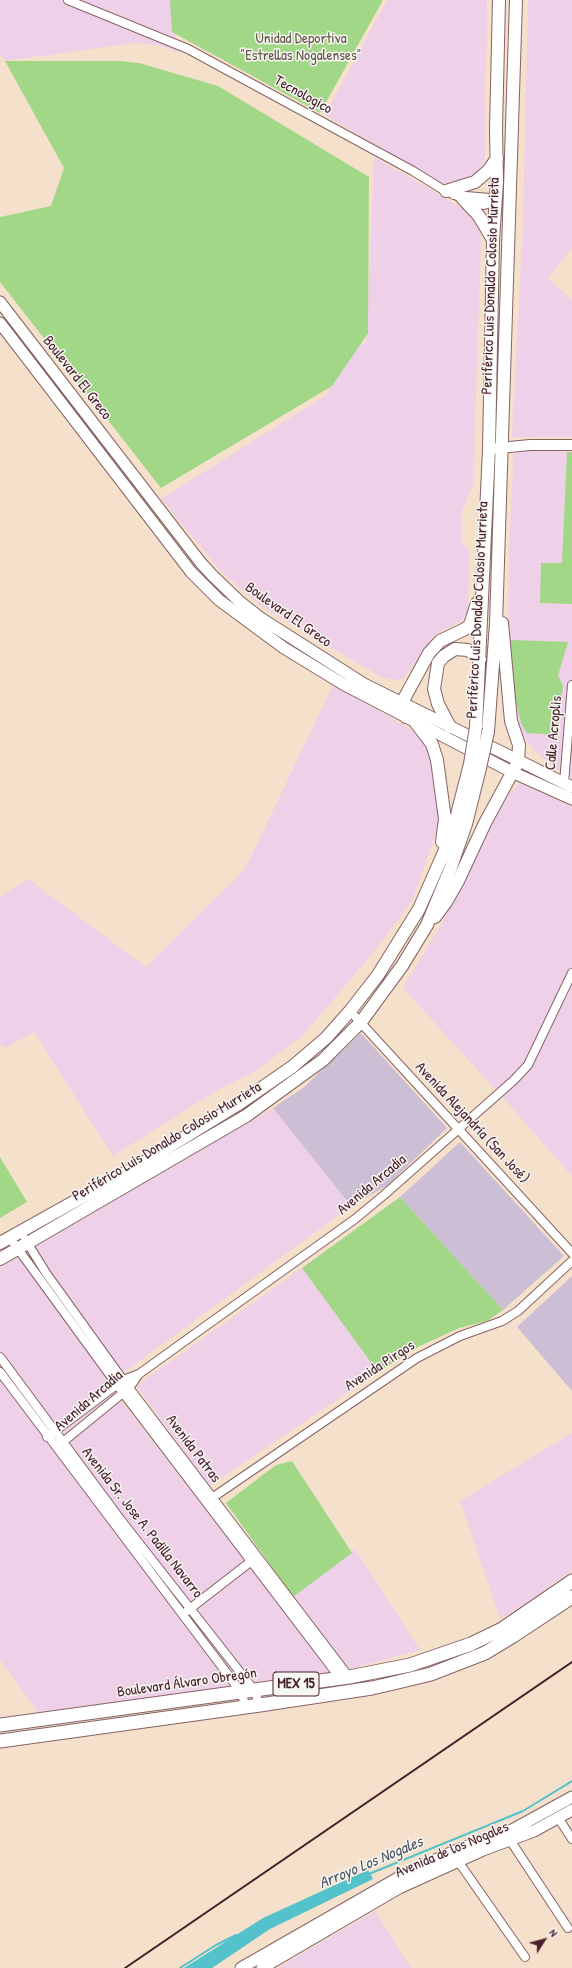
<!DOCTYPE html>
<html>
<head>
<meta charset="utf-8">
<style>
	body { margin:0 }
	#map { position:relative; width:572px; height:1968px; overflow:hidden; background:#f5e1cb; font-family:"Patrick Hand",sans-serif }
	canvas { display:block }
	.north { position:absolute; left:524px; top:1920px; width:40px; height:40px; -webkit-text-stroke:3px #f6f6f2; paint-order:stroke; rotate:53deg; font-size:11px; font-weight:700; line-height:16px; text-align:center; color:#4a1f2b }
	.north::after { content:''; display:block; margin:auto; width:14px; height:18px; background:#4a1f2b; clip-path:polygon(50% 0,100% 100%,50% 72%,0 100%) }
</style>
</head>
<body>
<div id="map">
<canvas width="572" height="1968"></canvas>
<div class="north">N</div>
</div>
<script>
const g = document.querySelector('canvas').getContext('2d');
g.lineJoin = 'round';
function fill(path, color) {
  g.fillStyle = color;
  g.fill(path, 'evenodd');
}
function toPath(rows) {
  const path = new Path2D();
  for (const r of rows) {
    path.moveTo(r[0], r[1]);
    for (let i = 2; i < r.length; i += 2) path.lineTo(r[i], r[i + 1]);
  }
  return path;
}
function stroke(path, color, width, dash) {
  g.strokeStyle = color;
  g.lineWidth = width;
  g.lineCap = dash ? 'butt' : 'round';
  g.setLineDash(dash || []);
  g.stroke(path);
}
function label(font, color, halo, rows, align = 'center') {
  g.font = font + ' "Patrick Hand",sans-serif';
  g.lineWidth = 3;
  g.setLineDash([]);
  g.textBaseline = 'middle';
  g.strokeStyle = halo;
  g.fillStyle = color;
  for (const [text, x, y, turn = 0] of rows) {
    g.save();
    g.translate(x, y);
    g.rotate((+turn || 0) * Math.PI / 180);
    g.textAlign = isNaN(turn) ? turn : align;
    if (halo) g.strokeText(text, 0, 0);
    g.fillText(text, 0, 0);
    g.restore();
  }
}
fill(toPath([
	[0,0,170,0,178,52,158,45,135,43,5,61,0,55],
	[387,0,487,0,485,162,475,174,458,183,443,185,325,115],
	[528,0,572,0,572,248,548,278,572,300,572,437,512,437,523,222],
	[374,157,469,212,478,221,481,240,473,485,461,513,461,541,469,551,468,612,461,621,434,635,404,678,397,680,383,678,259,605,219,569,161,499,328,394,336,329,366,345],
	[514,450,572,452,572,778,554,767,536,752,520,732,508,644,509,545],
	[333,685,421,735,431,758,440,822,412,901,373,953,302,1036,256,1071,216,1091,113,1156,34,1032,5,1048,0,1044,0,897,28,879,146,967,245,869],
	[520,783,572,807,572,1176,504,1099,403,988,442,923,506,797],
	[273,1108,351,1206,108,1384,279,1605,355,1549,420,1650,330,1674,38,1712,0,1660,0,1267],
	[302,1268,378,1372,209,1486,136,1386],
	[572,1433,572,1570,513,1613,500,1618,460,1501],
	[375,1911,411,1968,278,1968]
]), '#eed0e8');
fill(toPath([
	[361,1033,447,1128,388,1185,351,1206,273,1108,303,1088],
	[460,1142,564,1256,503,1310,400,1197],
	[572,1276,572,1391,517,1327]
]), '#ccbed4');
fill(toPath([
	[170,0,383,0,320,113,172,32],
	[5,61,119,61,139,63,218,86,369,177,368,333,332,386,161,488,0,282,0,217,51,206,64,168],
	[567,452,572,452,572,604,540,603,541,563,562,563],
	[511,640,568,642,558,675,563,686,557,735,527,733,521,723,511,682,510,656],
	[0,1157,27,1202,0,1218],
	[400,1197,503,1310,487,1321,459,1328,420,1346,378,1372,302,1268],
	[292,1461,352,1553,293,1597,226,1503,276,1465]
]), '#a2d787');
fill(toPath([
	[368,1870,373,1879,270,1929,212,1968,184,1968,263,1918]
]), '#54c2cb');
stroke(toPath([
	[369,1874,523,1811,572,1781],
	[180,1968,216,1945,236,1935]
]), '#54c2cb', 2);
const minor = toPath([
	[68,0,188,49,413,171,442,189,463,199,472,204,484,205,495,202,490,198,454,195],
	[564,783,572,685],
	[350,1011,572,1253],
	[10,1238,123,1393,340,1678],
	[25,1239,46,1273,123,1380,349,1677],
	[0,1357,120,1519,254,1690,260,1705],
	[0,1372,241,1692,246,1707],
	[47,1437,123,1380,139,1374,189,1338,355,1219,384,1195,514,1080,528,1065,572,973],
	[58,1446,129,1388,139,1374],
	[209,1500,417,1358,460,1336,502,1321,518,1311,572,1261],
	[187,1611,254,1559],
	[559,1819,572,1839],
	[510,1840,568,1928],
	[458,1861,525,1957]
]);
const tertiary = toPath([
	[489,449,530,445,572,445]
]);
const secondary = toPath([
	[0,302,201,563,212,575,239,601,262,619,364,684,572,787],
	[0,323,191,572,219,600,284,648,343,684,514,773,572,799],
	[241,1968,405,1874,457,1850,512,1830,572,1797],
	[262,1968,399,1888,483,1850,534,1831,572,1810]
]);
const primary = toPath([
	[446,191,475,182,489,170,497,158],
	[463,199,479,216,493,240],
	[406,717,402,704,405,697,429,653,440,641,465,629,470,625,477,603],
	[416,723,432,744,437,760,445,819,442,842],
	[450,727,438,704,434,689,438,663,444,656,455,649,468,650,480,659],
	[476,727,489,449,493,241,497,181,496,129,499,0],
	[488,732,496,624,516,0],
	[435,917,446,902,458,881,485,823,518,762,519,745,511,721,502,623],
	[0,1243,136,1167,237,1105,292,1067,326,1038,350,1011,378,975,419,909,452,834,470,764],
	[0,1259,246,1116,323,1060,361,1022,402,966,427,925,451,867,466,824,480,768]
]);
const trunk = toPath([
	[0,1725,349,1677,410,1665,471,1644,502,1629,572,1581],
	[0,1741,260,1705,372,1688,398,1682,431,1674,485,1653,513,1636,572,1597]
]);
stroke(minor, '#866363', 10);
stroke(tertiary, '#866363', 12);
stroke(secondary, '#866363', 13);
stroke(primary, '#866363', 14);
stroke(trunk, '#866363', 15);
stroke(minor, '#fff', 8);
stroke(tertiary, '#fff', 10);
stroke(secondary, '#fff', 11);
stroke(primary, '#fff', 12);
stroke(trunk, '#fff', 13);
stroke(toPath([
	[125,1968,572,1662]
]), '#4a1f2b', 2);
const primaryBridge = toPath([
	[470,764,476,727],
	[480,768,488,732]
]);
stroke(primaryBridge, '#866363', 14, []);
stroke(primaryBridge, '#fff', 12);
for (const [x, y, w] of [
	[296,1684,46]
]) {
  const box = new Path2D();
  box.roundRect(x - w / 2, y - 12, w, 24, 3);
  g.fillStyle = '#f6f6f2';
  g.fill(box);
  stroke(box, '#4a1f2b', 1);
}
label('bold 14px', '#4a1f2b', null, [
	["MEX 15",296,1684]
]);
label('15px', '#645647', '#f6f6f2', [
	["Unidad Deportiva",301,39],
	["\"Estrellas Nogalenses\"",301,56]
]);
label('15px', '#4a1f2b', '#f6f6f2', [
	["Tecnologico",303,95,29],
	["Periférico Luis Donaldo Colosio Murrieta",491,286,-88],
	["Boulevard El Greco",77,378,52],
	["Periférico Luis Donaldo Colosio Murrieta",478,610,-87],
	["Boulevard El Greco",288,615,35],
	["Calle Acroplis",554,733,-85],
	["Avenida Alejandría (San José)",472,1123,47],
	["Periférico Luis Donaldo Colosio Murrieta",167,1142,-31],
	["Avenida Arcadia",372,1185,-40],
	["Avenida Pirgos",380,1366,-33],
	["Avenida Arcadia",89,1401,-41],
	["Avenida Patras",193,1449,53],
	["Avenida Sr. Jose A. Padilla Navarro",142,1523,52],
	["Boulevard Álvaro Obregón",187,1683,-8],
	["Avenida de los Nogales",452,1850,-23]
]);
label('italic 16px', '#4e5863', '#f6f6f2', [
	["Arroyo Los Nogales",371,1863,-23]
]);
</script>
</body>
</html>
